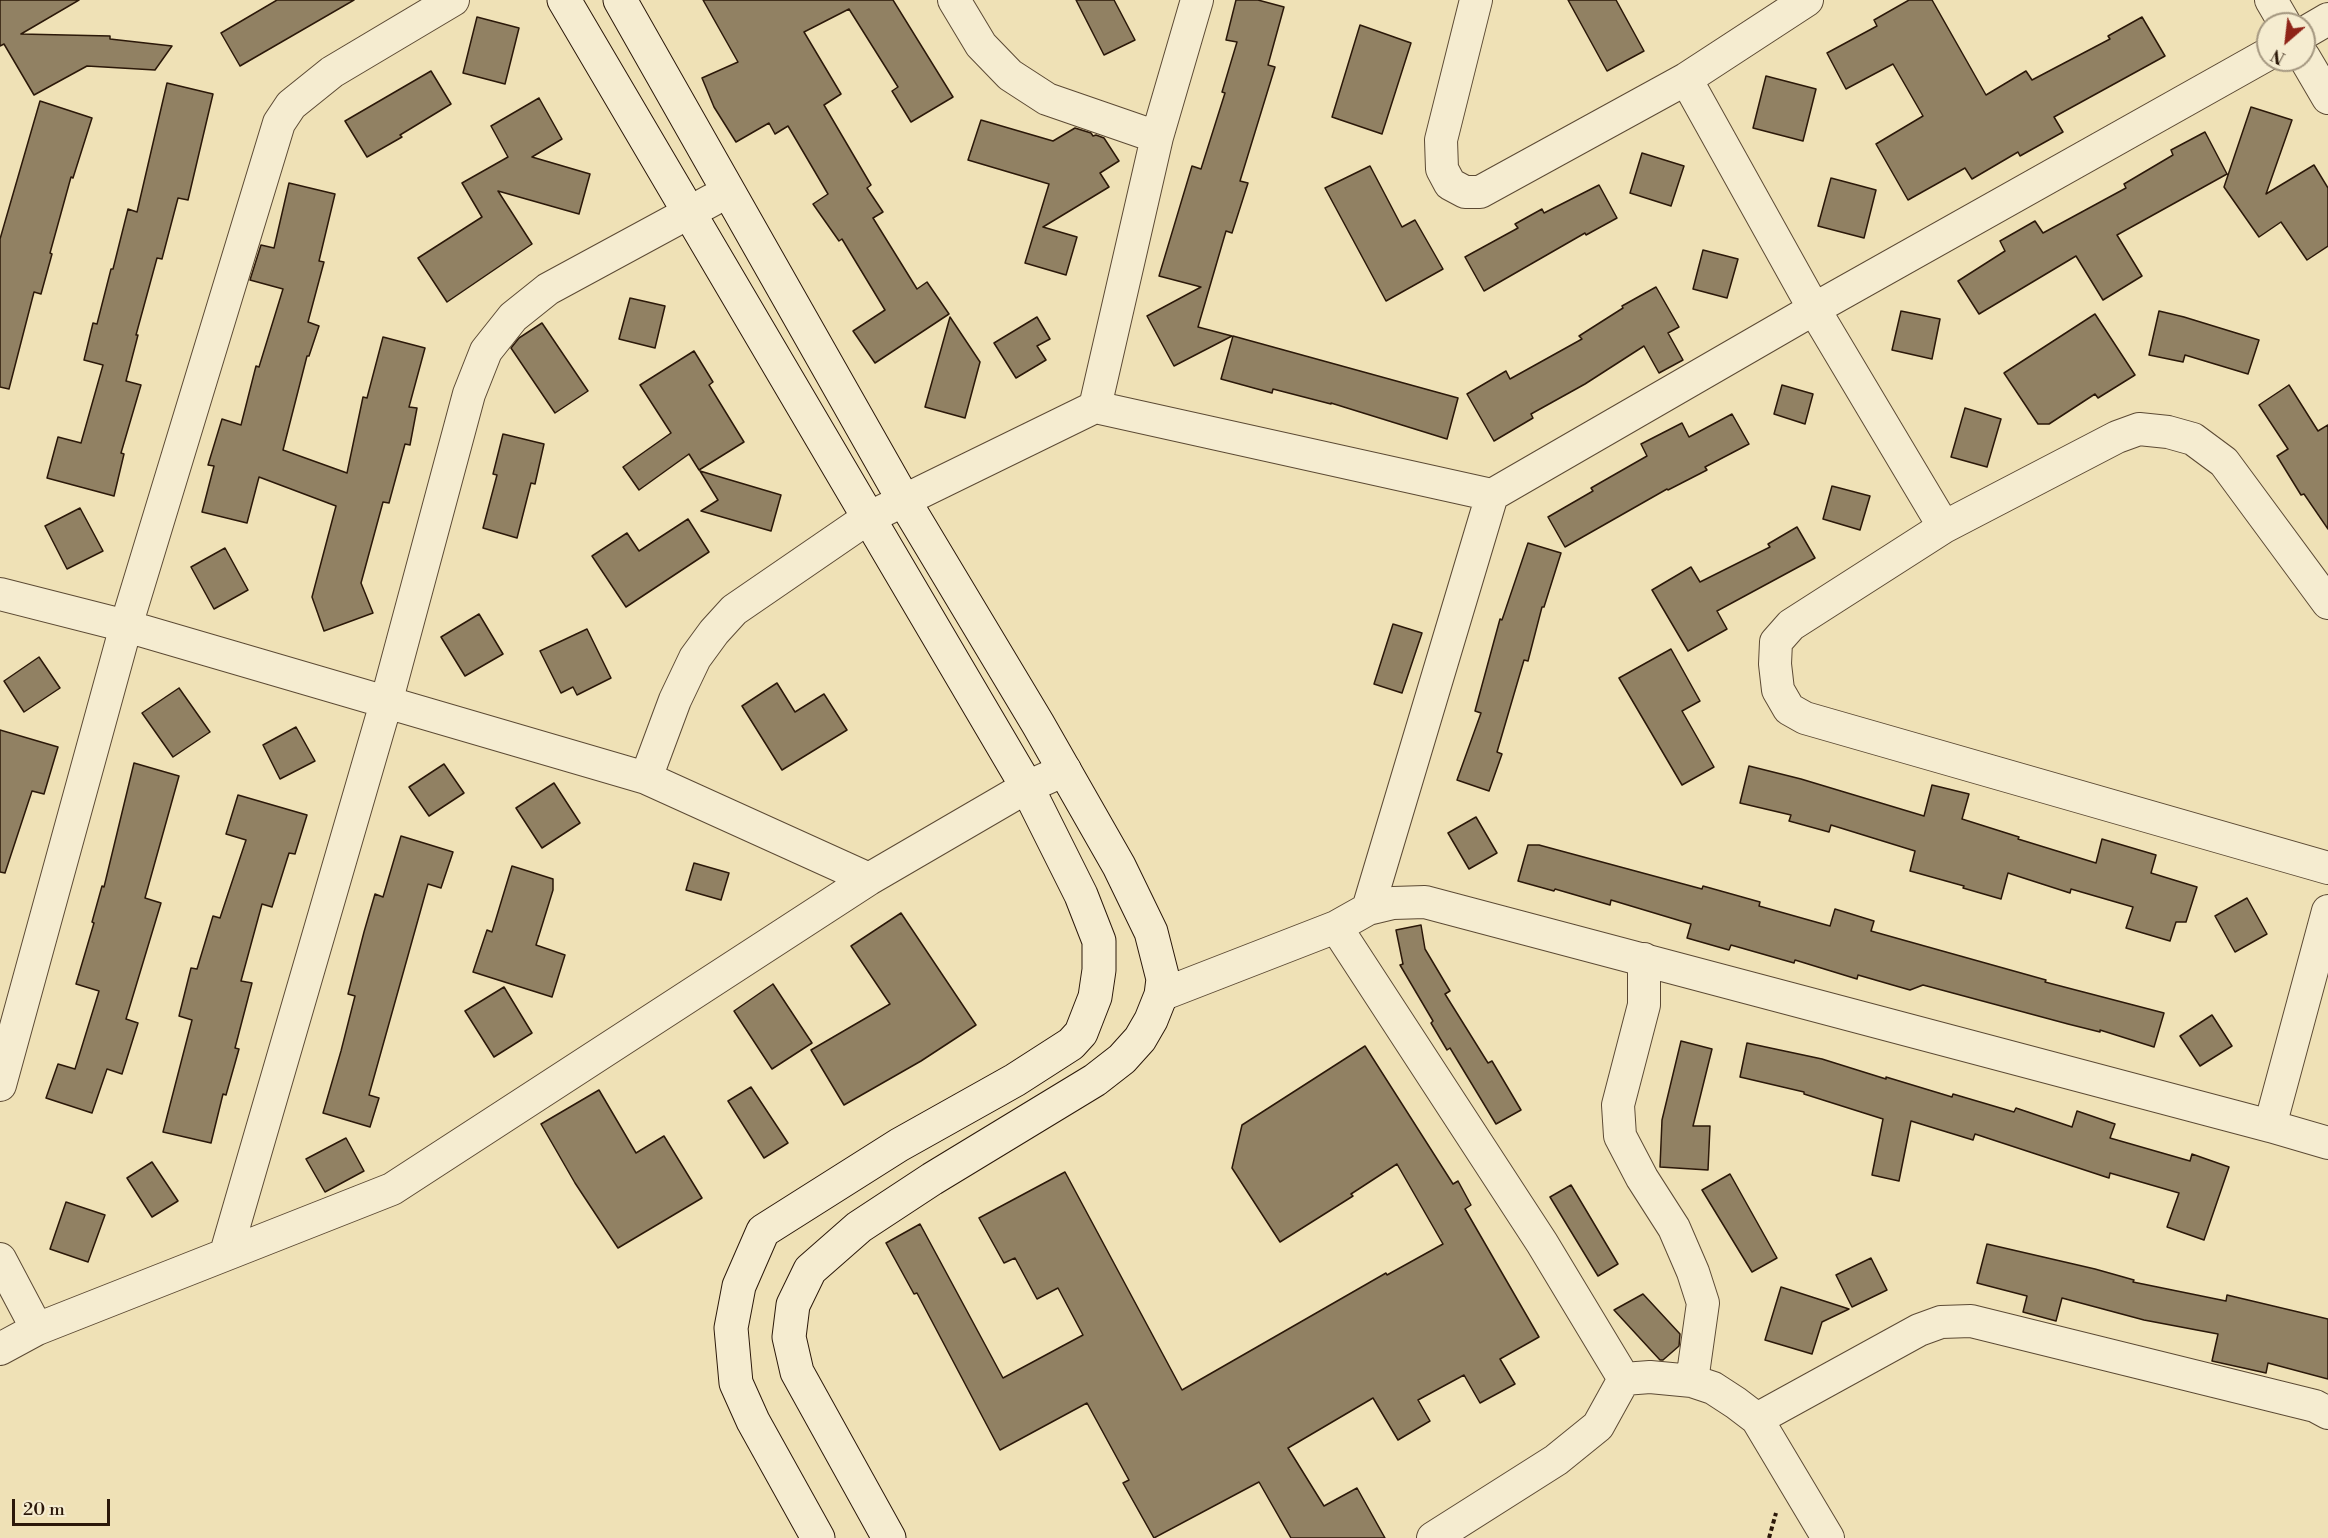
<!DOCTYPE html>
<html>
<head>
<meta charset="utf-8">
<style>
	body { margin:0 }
	#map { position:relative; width:2328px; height:1538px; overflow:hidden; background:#efe1b6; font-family:"Libre Bodoni",serif }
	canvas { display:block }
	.north { position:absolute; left:2256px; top:12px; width:60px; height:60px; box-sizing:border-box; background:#f5ecd0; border:2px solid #a49780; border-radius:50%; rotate:208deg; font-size:16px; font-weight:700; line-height:24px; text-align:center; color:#2b1809 }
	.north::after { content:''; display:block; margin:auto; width:21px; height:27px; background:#8f2418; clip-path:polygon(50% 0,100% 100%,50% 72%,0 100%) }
	.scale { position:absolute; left:12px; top:1499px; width:98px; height:27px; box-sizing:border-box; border:3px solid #2b1809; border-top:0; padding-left:8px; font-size:18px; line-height:21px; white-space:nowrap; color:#2b1809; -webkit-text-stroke:4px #f5ecd0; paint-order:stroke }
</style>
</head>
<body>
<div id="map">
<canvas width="2328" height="1538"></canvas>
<div class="north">N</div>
<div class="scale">20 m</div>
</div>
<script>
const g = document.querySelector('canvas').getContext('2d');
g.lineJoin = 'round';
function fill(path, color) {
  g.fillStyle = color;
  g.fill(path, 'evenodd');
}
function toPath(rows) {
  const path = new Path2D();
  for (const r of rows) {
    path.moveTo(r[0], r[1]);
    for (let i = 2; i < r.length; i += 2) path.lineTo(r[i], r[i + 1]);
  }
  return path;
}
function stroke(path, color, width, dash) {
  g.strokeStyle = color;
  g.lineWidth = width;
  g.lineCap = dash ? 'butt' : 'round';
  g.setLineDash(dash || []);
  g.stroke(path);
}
const building = toPath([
	[0,0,79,0,21,34,110,36,110,39,172,46,155,70,87,66,34,95,4,44,0,46,0,0],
	[277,0,354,0,240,66,221,33,277,0],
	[703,0,893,0,953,97,911,122,892,91,898,87,849,9,804,32,841,94,824,105,871,185,867,188,883,212,873,218,917,289,927,282,949,314,875,363,853,331,885,310,842,239,839,241,813,204,828,194,788,126,775,134,769,123,736,142,714,107,702,78,738,62,703,0],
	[1076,0,1114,0,1135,40,1104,55,1076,0],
	[1236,0,1258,0,1284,7,1268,65,1275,67,1240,181,1248,183,1232,233,1226,231,1198,327,1232,336,1174,366,1147,316,1201,287,1159,276,1192,166,1201,169,1225,93,1222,92,1237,42,1226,40,1236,0],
	[1568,0,1616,0,1644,51,1607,71,1568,0],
	[1909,0,1932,0,1986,95,2026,71,2032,80,2110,39,2108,36,2142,17,2165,56,2054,117,2063,132,2020,156,2018,152,1972,179,1965,168,1908,200,1876,144,1923,116,1893,64,1846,89,1827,53,1877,26,1874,20,1909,0],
	[477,17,519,28,505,84,463,73,477,17],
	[1360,25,1411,43,1382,134,1332,117,1360,25],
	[431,71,451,104,400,135,402,137,367,157,345,121,431,71],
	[1766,76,1816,89,1803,141,1753,128,1766,76],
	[167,83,213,94,188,200,178,198,162,259,157,258,136,335,138,335,126,381,141,385,121,453,124,454,114,496,47,478,58,437,81,443,103,365,84,360,93,323,97,324,111,269,113,269,128,209,137,212,167,83],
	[539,98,562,139,532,157,590,174,579,214,498,191,532,244,447,302,418,258,482,217,462,183,508,157,491,126,539,98],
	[40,101,92,118,73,178,71,177,50,253,52,254,41,294,34,292,9,389,0,387,0,239,40,101],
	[2251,107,2292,120,2266,194,2314,165,2328,188,2328,246,2307,260,2281,222,2259,237,2224,187,2251,107],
	[981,120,1053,141,1075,128,1091,133,1093,136,1096,135,1104,138,1119,161,1100,173,1109,187,1043,227,1077,237,1066,275,1025,263,1049,184,968,160,981,120],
	[2205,132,2227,174,2117,235,2142,276,2103,300,2076,256,1979,314,1958,281,2005,251,2000,241,2035,221,2043,233,2126,188,2124,184,2173,155,2171,150,2205,132],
	[1642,153,1684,166,1671,206,1630,193,1642,153],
	[1370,166,1402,227,1415,220,1443,269,1386,301,1325,188,1370,166],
	[1831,178,1876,190,1864,238,1818,226,1831,178],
	[289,183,335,194,319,261,324,262,308,322,319,326,309,356,307,356,283,450,347,473,363,397,367,398,383,337,425,348,409,407,417,408,410,445,405,444,389,503,383,502,361,583,373,613,324,631,312,597,336,506,259,477,247,523,202,512,214,466,208,465,222,419,241,425,256,366,259,367,283,289,250,280,261,245,274,248,289,183],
	[1599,185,1617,218,1586,235,1585,233,1484,291,1465,257,1518,228,1515,224,1542,209,1544,213,1599,185],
	[1703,250,1738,259,1727,298,1693,289,1703,250],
	[1656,287,1679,327,1668,333,1683,360,1659,373,1644,346,1585,384,1531,414,1533,418,1494,441,1467,394,1506,371,1510,379,1582,339,1579,336,1623,308,1622,306,1656,287],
	[630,298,665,306,655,348,619,339,630,298],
	[1901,311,1940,319,1932,359,1892,350,1901,311],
	[2159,311,2184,317,2259,340,2248,374,2185,355,2183,362,2149,355,2159,311],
	[2095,314,2135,375,2098,398,2095,394,2049,424,2038,424,2004,373,2095,314],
	[950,317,980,362,965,418,925,407,950,317],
	[1037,317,1050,339,1037,346,1046,360,1016,378,994,343,1037,317],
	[542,323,588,391,555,413,511,348,519,338,542,323],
	[1233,336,1458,398,1447,439,1331,403,1331,404,1273,389,1272,393,1221,379,1233,336],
	[694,351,713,382,709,385,744,442,699,470,689,454,639,490,623,467,671,433,640,385,694,351],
	[1782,385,1813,394,1805,424,1774,414,1782,385],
	[2289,385,2318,431,2328,425,2328,529,2304,494,2301,495,2277,456,2288,449,2259,405,2289,385],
	[1965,408,2001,419,1987,467,1951,457,1965,408],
	[1732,414,1749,444,1705,467,1707,470,1668,490,1667,489,1565,547,1548,517,1593,491,1591,488,1647,456,1641,444,1682,423,1689,437,1732,414],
	[503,434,544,444,535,484,531,483,517,538,483,528,497,475,493,474,503,434],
	[700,471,781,495,771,531,701,511,718,500,700,471],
	[1832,486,1870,496,1860,530,1823,519,1832,486],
	[80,508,103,551,67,569,45,526,80,508],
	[688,519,709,552,626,607,592,556,627,533,639,551,688,519],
	[1797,527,1815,558,1717,611,1727,629,1688,651,1652,590,1691,567,1700,582,1770,547,1768,544,1797,527],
	[1528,543,1561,553,1544,607,1542,607,1528,661,1524,660,1497,752,1502,754,1489,791,1457,780,1481,713,1475,711,1500,619,1502,620,1528,543],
	[225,548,248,590,214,609,191,567,225,548],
	[479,614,503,654,465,676,441,637,479,614],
	[1393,624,1422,633,1402,693,1374,684,1393,624],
	[587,629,611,678,577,695,573,687,561,693,540,651,587,629],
	[1671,649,1700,701,1682,711,1714,767,1682,785,1619,678,1671,649],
	[39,657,60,688,24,712,4,681,39,657],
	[777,683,795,712,824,694,847,730,782,770,742,706,777,683],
	[179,688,210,732,173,757,142,713,179,688],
	[296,727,315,761,280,779,263,745,296,727],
	[0,730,58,747,44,794,32,791,5,873,0,872,0,730],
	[134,763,179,776,145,898,161,903,126,1019,138,1023,122,1074,107,1069,92,1113,46,1098,58,1064,75,1069,99,991,76,984,94,923,92,922,102,886,104,887,134,763],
	[444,764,464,793,429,816,409,787,444,764],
	[1749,766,1801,779,1924,816,1932,785,1969,794,1962,819,2019,837,2018,839,2096,863,2102,839,2156,855,2151,873,2197,887,2186,922,2176,922,2170,941,2126,928,2133,907,2071,889,2070,893,2008,873,2001,899,1963,888,1964,886,1910,871,1915,851,1831,825,1829,832,1789,821,1791,815,1740,803,1749,766],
	[554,783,580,823,542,848,516,808,554,783],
	[238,795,307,815,295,854,289,853,272,907,262,904,241,981,252,983,235,1048,239,1049,226,1095,223,1094,211,1143,163,1132,192,1020,179,1016,191,968,197,969,213,916,220,918,246,840,226,834,238,795],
	[1476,817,1497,853,1469,869,1448,833,1476,817],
	[401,836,453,852,441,888,428,884,369,1095,379,1098,370,1127,323,1113,341,1051,355,996,348,994,364,932,375,894,383,897,401,836],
	[1528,845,1539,845,1702,889,1703,886,1760,902,1759,906,1830,926,1835,909,1874,921,1871,931,2046,980,2045,982,2164,1013,2154,1047,2100,1030,2100,1032,2068,1024,1923,985,1910,990,1858,975,1857,979,1795,960,1794,963,1731,945,1729,950,1687,938,1691,924,1611,900,1610,905,1555,889,1554,891,1518,881,1528,845],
	[694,863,729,873,721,900,686,890,694,863],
	[512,866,553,879,553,890,536,945,565,955,552,997,473,972,487,930,492,932,512,866],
	[2247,898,2267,934,2235,952,2215,916,2247,898],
	[901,913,976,1025,921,1061,844,1105,811,1050,890,1004,851,946,901,913],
	[1421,925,1425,949,1450,991,1445,994,1488,1063,1492,1061,1521,1110,1496,1124,1450,1048,1447,1050,1431,1023,1433,1021,1400,965,1403,964,1396,930,1421,925],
	[773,984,812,1043,772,1069,734,1011,773,984],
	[504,987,532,1033,494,1057,465,1011,504,987],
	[2212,1015,2232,1046,2200,1066,2180,1036,2212,1015],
	[1681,1041,1712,1049,1693,1126,1710,1126,1708,1170,1660,1167,1662,1120,1681,1041],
	[1747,1043,1822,1059,1886,1079,1886,1077,1952,1097,1953,1094,2014,1112,2016,1108,2072,1127,2077,1111,2115,1124,2110,1138,2190,1161,2192,1154,2229,1167,2204,1240,2167,1227,2179,1193,2110,1173,2109,1178,1975,1134,1973,1140,1911,1121,1899,1181,1872,1175,1883,1119,1804,1094,1804,1092,1740,1077,1747,1043],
	[1365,1046,1453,1184,1458,1181,1471,1205,1465,1209,1539,1337,1500,1359,1515,1384,1480,1403,1464,1375,1418,1400,1430,1421,1398,1440,1373,1398,1288,1448,1324,1506,1357,1488,1385,1538,1291,1538,1259,1482,1154,1538,1123,1483,1129,1480,1087,1403,1000,1450,917,1293,914,1294,886,1243,920,1224,1003,1378,1083,1335,1058,1288,1037,1299,1015,1258,1004,1263,979,1218,1065,1172,1182,1390,1386,1273,1387,1275,1443,1244,1397,1164,1351,1194,1353,1196,1280,1242,1232,1168,1242,1125,1365,1046],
	[751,1087,788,1143,764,1158,728,1101,751,1087],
	[599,1090,636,1153,664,1136,702,1198,618,1248,575,1183,541,1124,599,1090],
	[346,1138,364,1171,325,1192,306,1159,346,1138],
	[152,1162,178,1201,152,1217,127,1178,152,1162],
	[1730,1174,1777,1258,1752,1272,1702,1190,1730,1174],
	[1571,1185,1618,1264,1598,1276,1550,1197,1571,1185],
	[66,1202,105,1215,88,1262,50,1249,66,1202],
	[1987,1244,2095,1269,2134,1280,2133,1282,2226,1301,2227,1295,2328,1319,2328,1379,2268,1363,2266,1373,2212,1361,2218,1334,2144,1320,2062,1298,2056,1321,2023,1312,2027,1296,1977,1283,1987,1244],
	[1871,1258,1887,1290,1852,1307,1836,1275,1871,1258],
	[1781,1287,1849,1309,1822,1322,1812,1354,1765,1340,1781,1287],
	[1643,1294,1680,1334,1679,1346,1663,1360,1660,1360,1614,1310,1643,1294]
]);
fill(building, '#918163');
stroke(building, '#2b1809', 1.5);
const street = toPath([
	[954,0,981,45,1010,75,1047,99,1157,137],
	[1476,0,1441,140,1442,169,1450,184,1465,192,1480,192,1686,79,1807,0],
	[2271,0,2285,24],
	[2304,33,2328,19],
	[2304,57,2328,98],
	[1686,79,1814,309,1944,527,1791,625,1776,642,1775,664,1778,690,1789,709,1805,718,2328,868],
	[1095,407,1492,495],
	[1944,527,2117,437,2139,429,2168,432,2193,439,2224,462,2328,603],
	[0,594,126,626,646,778,869,879],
	[646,778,675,700,695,658,714,632,734,610,868,518,1095,407,1157,137,1197,0],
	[1368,909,1492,495,1814,309,2268,54],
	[2328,911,2270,1126,2328,1143],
	[1336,927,1542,1243,1624,1379],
	[1644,959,1644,1005,1618,1105,1620,1136,1642,1178,1674,1228,1693,1272,1703,1303,1692,1381],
	[1161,995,1336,927,1368,909,1393,903,1425,902,2270,1126],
	[0,1085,126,626,279,123,291,105,332,72,453,0],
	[226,1253,386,703,469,394,486,351,513,317,548,289,727,192],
	[0,1259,37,1329],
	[0,1349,37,1329,392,1189,869,879,1027,787,1065,770],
	[1624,1379,1650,1377,1692,1381,1713,1388,1736,1403,1757,1419,1828,1538],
	[1757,1419,1919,1330,1941,1322,1971,1321,2315,1406,2328,1413],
	[1433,1538,1556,1460,1598,1426,1624,1379]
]);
const secondary = toPath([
	[564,0,1027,787,1081,895,1099,941,1099,970,1095,997,1081,1033,1071,1044,1015,1080,899,1145,763,1231,739,1286,731,1328,736,1383,753,1421,818,1538],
	[620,0,903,499,1038,724,1119,866,1151,932,1163,979,1161,995,1151,1020,1140,1039,1122,1059,1095,1080,932,1179,859,1227,810,1270,793,1305,789,1337,797,1372,889,1538]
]);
stroke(street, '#5c4a34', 34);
stroke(secondary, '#2b1809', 35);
stroke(toPath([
	[1769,1538,1776,1513]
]), '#2b1809', 4, [4.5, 3]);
stroke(street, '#f5ecd0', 32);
stroke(secondary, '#f5ecd0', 33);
</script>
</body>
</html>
